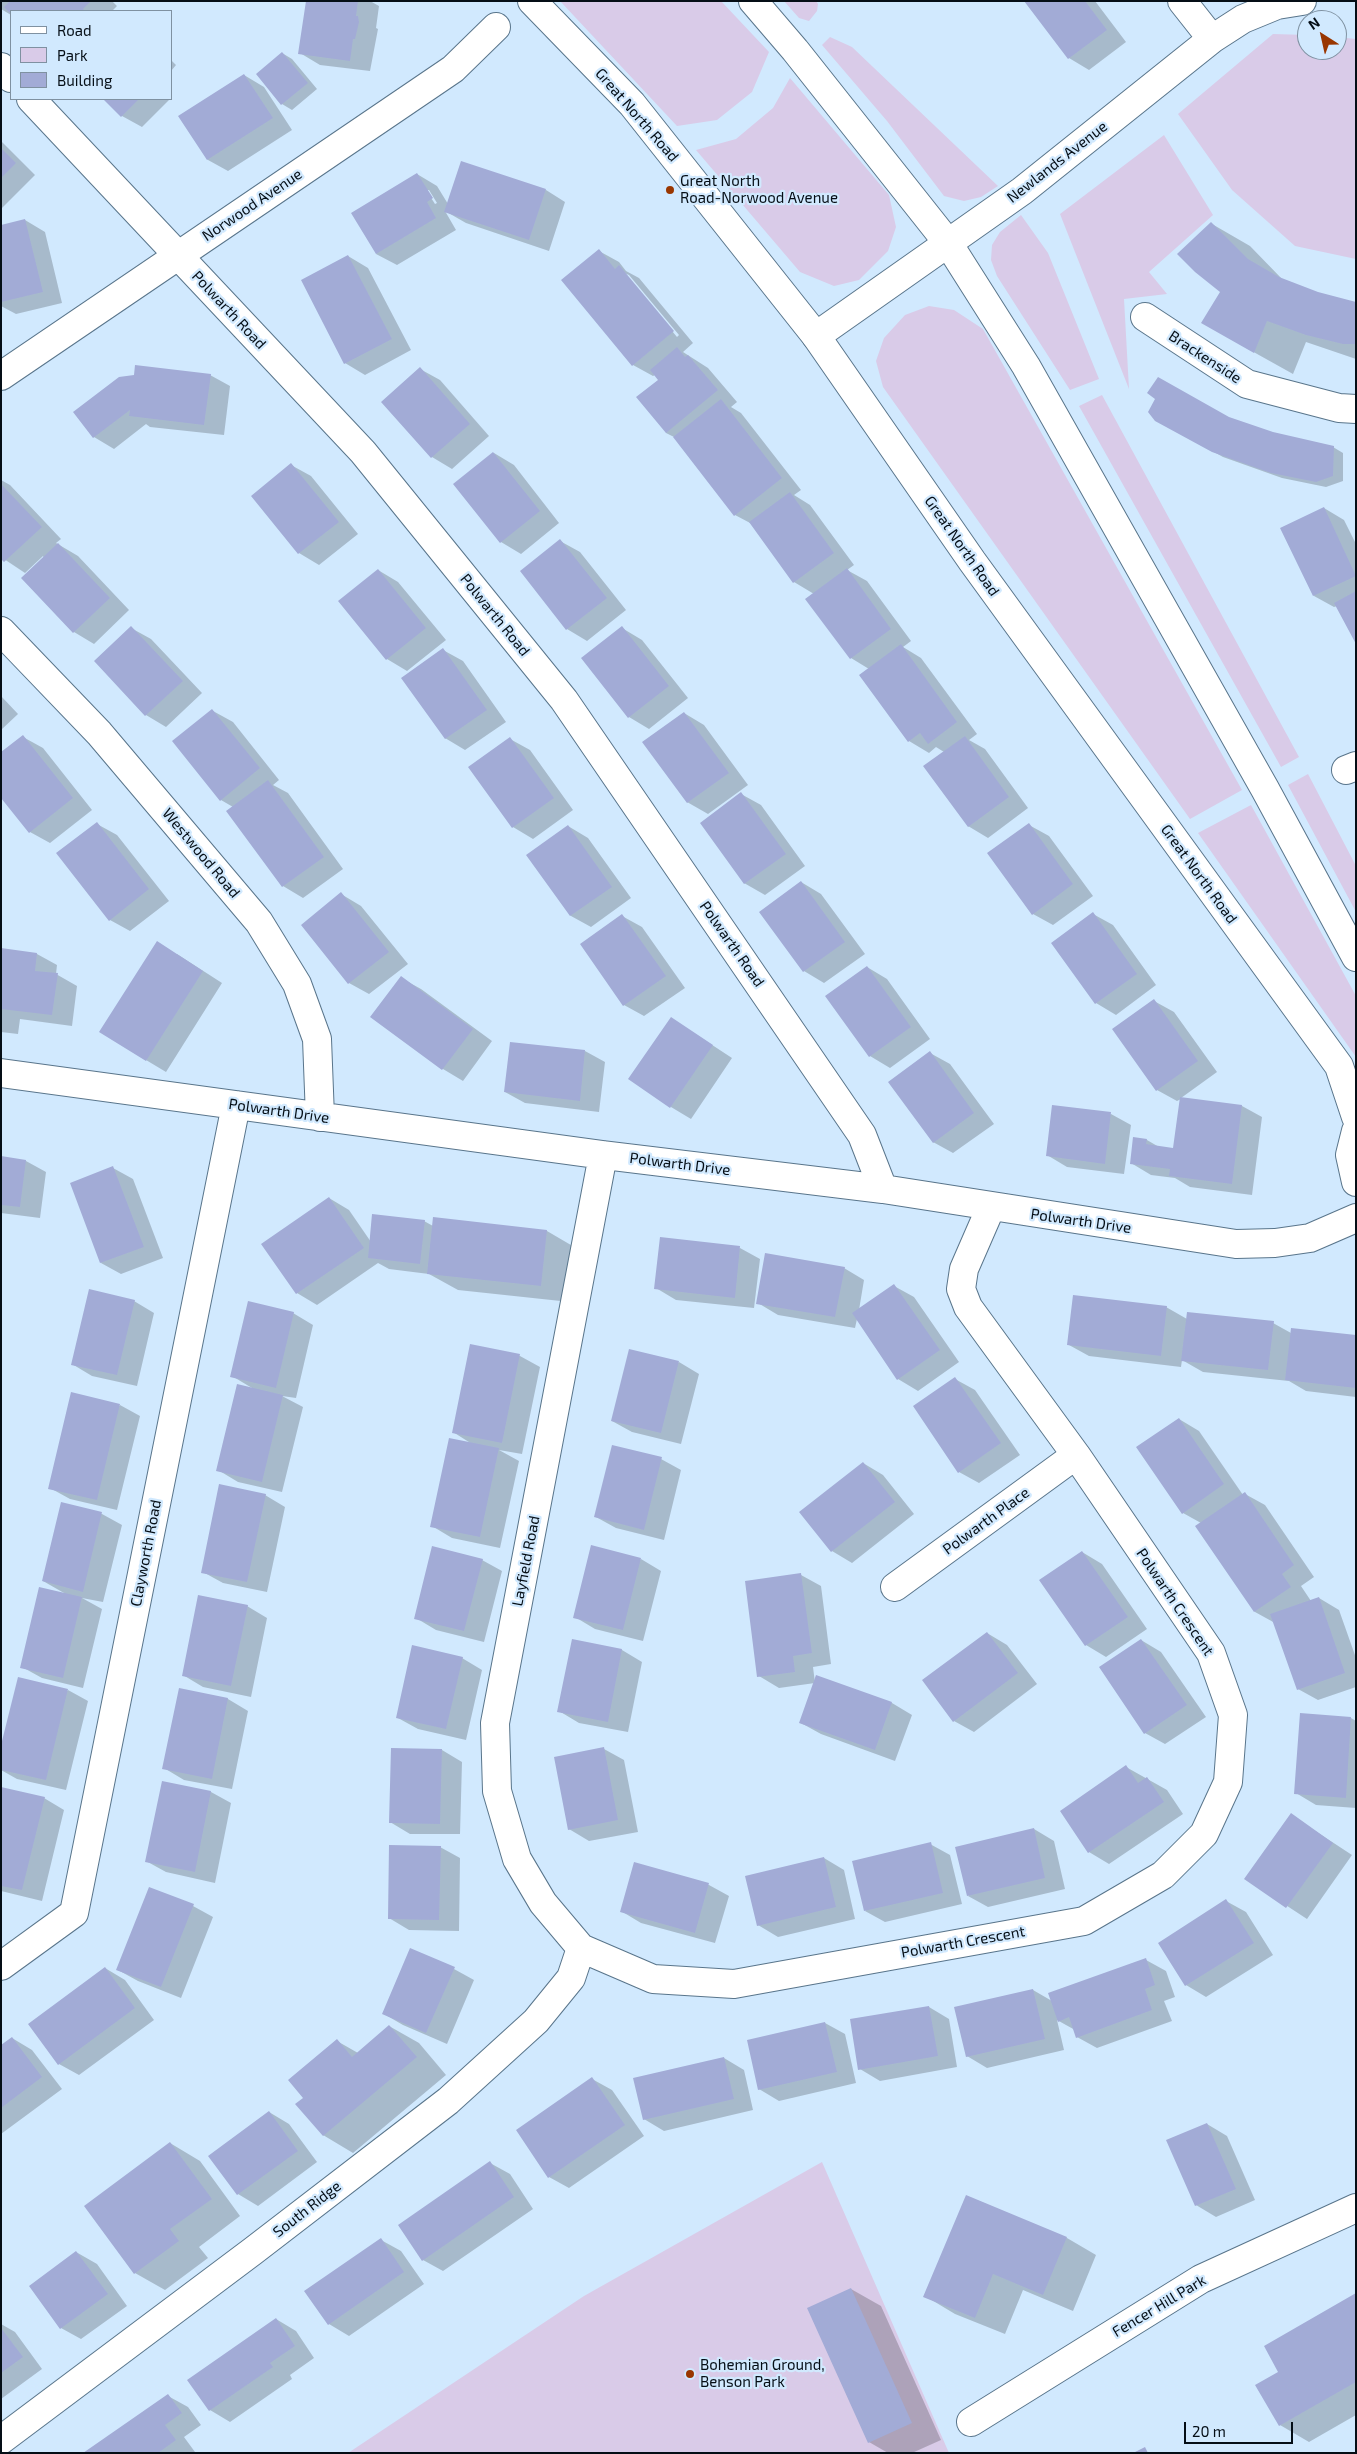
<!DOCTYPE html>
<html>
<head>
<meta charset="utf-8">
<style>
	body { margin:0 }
	#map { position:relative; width:1357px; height:2454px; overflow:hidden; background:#d1e9fe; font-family:"Exo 2",sans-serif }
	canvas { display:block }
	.frame { position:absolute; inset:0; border:2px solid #050e16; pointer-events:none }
	.legend { position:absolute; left:10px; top:10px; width:162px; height:90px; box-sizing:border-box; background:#d1e9fe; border:1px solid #7f91a1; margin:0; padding:6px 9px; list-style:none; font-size:15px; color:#050e16 }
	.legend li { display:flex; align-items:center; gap:10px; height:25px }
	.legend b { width:25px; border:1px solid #7f91a1 }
	.north { position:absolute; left:1297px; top:10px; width:50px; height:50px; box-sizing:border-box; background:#d1e9fe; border:1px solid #7f91a1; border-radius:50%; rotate:325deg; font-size:14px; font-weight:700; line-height:20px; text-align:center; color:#050e16 }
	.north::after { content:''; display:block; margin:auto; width:18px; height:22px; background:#993600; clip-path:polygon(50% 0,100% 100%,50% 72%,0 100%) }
	.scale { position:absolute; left:1184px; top:2422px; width:109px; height:22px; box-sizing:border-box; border:2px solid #050e16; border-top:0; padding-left:6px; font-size:15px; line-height:18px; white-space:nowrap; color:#050e16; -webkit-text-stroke:4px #d1e9fe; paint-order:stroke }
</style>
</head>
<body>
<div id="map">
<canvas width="1357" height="2454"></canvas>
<div class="frame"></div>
<ul class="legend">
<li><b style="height:6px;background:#fff"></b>Road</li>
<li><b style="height:14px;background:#d9cbe8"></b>Park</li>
<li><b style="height:14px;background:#a2abd6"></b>Building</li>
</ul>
<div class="north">N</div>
<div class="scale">20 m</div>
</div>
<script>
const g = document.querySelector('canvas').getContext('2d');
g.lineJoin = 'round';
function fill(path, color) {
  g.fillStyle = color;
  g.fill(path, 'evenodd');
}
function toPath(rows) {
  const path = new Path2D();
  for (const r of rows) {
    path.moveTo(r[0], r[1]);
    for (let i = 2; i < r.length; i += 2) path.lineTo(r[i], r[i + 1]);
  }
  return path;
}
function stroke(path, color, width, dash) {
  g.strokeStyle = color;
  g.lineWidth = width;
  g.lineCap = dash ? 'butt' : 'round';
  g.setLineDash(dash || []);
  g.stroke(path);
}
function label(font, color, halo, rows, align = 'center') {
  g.font = font + ' "Exo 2",sans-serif';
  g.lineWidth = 4.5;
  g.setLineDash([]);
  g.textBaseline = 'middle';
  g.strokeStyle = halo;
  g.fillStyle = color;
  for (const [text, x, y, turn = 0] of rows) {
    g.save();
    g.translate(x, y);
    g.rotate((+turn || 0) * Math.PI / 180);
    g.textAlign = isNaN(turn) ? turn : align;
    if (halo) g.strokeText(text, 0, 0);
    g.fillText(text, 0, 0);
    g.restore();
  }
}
fill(toPath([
	[560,1,721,1,769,52,752,92,717,120,677,126],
	[784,1,816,1,818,4,817,11,809,21,799,18],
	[1273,34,1307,35,1307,50,1337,50,1337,37,1356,39,1356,259,1295,246,1232,190,1178,114],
	[830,37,852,47,998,186,981,197,964,201,944,196,887,121,822,45],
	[790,78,889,195,896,227,888,251,859,280,834,286,800,272,696,150,736,139,773,108],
	[1164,135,1213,215,1149,272,1167,294,1124,299,1129,389,1060,214],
	[1021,215,1048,253,1099,379,1070,390,997,276,991,260,992,245,1000,232],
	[929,306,954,310,983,329,1242,790,1190,819,883,387,876,361,884,338,905,315],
	[1102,395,1299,757,1281,767,1079,406],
	[1308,774,1356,866,1356,912,1288,785],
	[1251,805,1356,996,1356,1057,1198,833],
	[822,2162,949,2453,348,2453,584,2296]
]), '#d9cbe8');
fill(toPath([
	[1,1,112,1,117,6,112,11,11,11,11,15,1,9],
	[307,1,370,1,379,6,376,28,378,29,370,71,320,65,300,53],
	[1026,1,1095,1,1126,42,1089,70,1069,58],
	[282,53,292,59,317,89,292,110,282,104],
	[171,60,176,65,171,71],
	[244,75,264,87,292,130,228,171,208,160,180,117],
	[105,99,170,99,142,127,122,116],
	[1,141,35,175,1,209],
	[417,174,437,186,448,204,546,190,565,202,549,251,466,223,445,211,456,230,397,265,376,254],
	[426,190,429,190,437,203,435,204],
	[25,220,45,232,62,303,16,314,1,306,1,226],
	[1212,224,1250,246,1283,280,1318,293,1356,304,1356,359,1306,342,1293,374,1241,345,1222,291],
	[599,251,619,262,626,271,639,278,693,343,683,352,708,368,737,402,731,407,741,413,801,490,794,495,810,505,854,565,847,570,867,581,911,641,903,647,921,658,977,734,969,740,985,749,1028,808,988,838,968,826,944,752,936,747,929,753,909,741,869,669,851,658,814,594,794,582,752,524,735,515,674,437,666,433,660,380,655,375,653,376,633,365],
	[624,273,629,275,679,335,677,337],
	[348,256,368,268,411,350,365,375,345,363],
	[420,369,440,380,489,436,452,469,432,457,383,402],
	[210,375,230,386,224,435,150,427,146,424,114,449,94,437,74,412],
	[1228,418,1273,434,1333,447,1343,453,1343,481,1326,487,1282,478,1223,457,1156,420],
	[494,453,514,465,559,523,521,554,501,542],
	[291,465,311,476,358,534,319,565,299,553,253,496],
	[1,480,10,485,61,539,56,543,78,556,129,610,94,644,74,632,43,556,25,573,1,557],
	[1324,508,1344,520,1356,544,1356,642,1337,606,1334,607,1314,596],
	[560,541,580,552,626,610,587,641,567,629,521,571],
	[378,570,398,582,446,640,407,671,387,659,340,601],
	[131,628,151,639,202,693,166,727,146,715,96,661],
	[622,628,642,640,688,698,649,729,629,717,583,659],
	[443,650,463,661,506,722,465,750,445,738],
	[1,696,18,714,1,730],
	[213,711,233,722,279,780,273,785,288,793,343,869,303,898,283,886,233,807,221,800],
	[684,713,704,725,748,785,708,814,687,802],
	[23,737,43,748,92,810,50,843,30,832],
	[510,739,530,750,573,810,533,839,513,827,470,767],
	[741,794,761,805,805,866,765,895,744,883],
	[97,824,117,835,169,901,130,931,110,920],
	[1029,825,1049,836,1093,896,1053,925,1033,914],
	[568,826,588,838,631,898,591,927,571,916,528,855],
	[801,882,821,894,865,954,824,983,804,971,761,912],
	[341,894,361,906,408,964,369,994,349,983],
	[1093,914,1113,925,1156,985,1116,1015,1096,1003,1053,943],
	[622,916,642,927,685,988,644,1016,624,1005],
	[1,949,37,954,57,965,56,974,77,986,72,1026,20,1019,18,1034,1,1032],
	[177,954,222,983,166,1072,146,1060],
	[867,967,887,979,930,1039,890,1068,870,1056,826,996],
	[401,978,421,989,492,1041,463,1081,443,1069,372,1017],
	[1154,1001,1174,1012,1217,1072,1181,1098,1242,1106,1262,1117,1252,1195,1190,1187,1175,1178,1151,1175,1131,1163,1134,1138,1147,1140,1159,1147,1174,1149,1181,1099,1177,1101,1157,1090],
	[671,1018,732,1058,691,1119,671,1107],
	[585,1051,605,1062,599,1112,525,1103,505,1092],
	[930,1053,950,1064,994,1124,953,1153,933,1142],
	[1111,1114,1131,1125,1124,1174,1067,1167,1047,1155],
	[1,1158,26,1161,46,1172,40,1218,1,1213],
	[113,1168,133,1179,163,1258,121,1274,101,1263],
	[329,1198,349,1210,371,1242,424,1221,433,1226,547,1231,576,1248,570,1302,458,1290,429,1274,389,1269,378,1263,317,1305,297,1293,263,1244],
	[740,1248,760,1259,754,1308,676,1300,656,1288],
	[844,1268,864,1280,859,1310,894,1286,914,1297,959,1362,918,1391,898,1379,857,1319,855,1328,778,1315,758,1303],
	[134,1301,154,1313,137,1386,92,1376,72,1364],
	[1166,1307,1187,1319,1273,1323,1291,1333,1356,1337,1356,1397,1306,1391,1289,1381,1203,1372,1182,1360,1181,1367,1089,1356,1069,1345],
	[293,1313,313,1325,296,1398,282,1396,303,1407,282,1492,238,1482,218,1470,252,1388,232,1376],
	[471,1345,520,1356,540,1367,522,1454,499,1450,519,1461,500,1548,452,1538,432,1526,472,1444,453,1432],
	[679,1362,699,1374,681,1444,632,1432,612,1421],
	[955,1379,975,1390,1020,1455,979,1483,959,1472],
	[120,1405,140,1416,117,1510,70,1499,50,1488],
	[1179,1419,1199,1431,1243,1495,1245,1494,1265,1505,1314,1577,1301,1586,1311,1601,1319,1598,1339,1610,1356,1658,1356,1687,1318,1700,1298,1689,1275,1623,1255,1612,1201,1523,1183,1513],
	[661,1459,681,1470,664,1540,616,1528,596,1517],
	[863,1463,883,1475,914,1514,852,1563,832,1551],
	[265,1495,285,1507,267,1592,223,1583,203,1572],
	[62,1504,102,1514,122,1525,103,1602,82,1598,102,1609,83,1688,42,1678,22,1667,64,1593,43,1581],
	[1082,1552,1102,1564,1147,1629,1106,1657,1086,1645],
	[641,1559,661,1571,643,1641,595,1629,575,1617],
	[482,1560,502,1571,484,1642,436,1630,416,1618],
	[801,1575,821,1586,831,1664,813,1667,815,1683,817,1677,892,1703,912,1715,895,1761,821,1734,801,1723,815,1683,779,1688,759,1676],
	[247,1606,267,1618,251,1697,203,1687,183,1675],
	[987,1633,1007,1645,1037,1684,974,1732,954,1721],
	[1141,1640,1161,1652,1206,1717,1165,1744,1145,1733],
	[573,1641,622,1650,642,1662,628,1732,579,1723,559,1711],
	[462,1658,482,1670,466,1740,418,1729,398,1718],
	[180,1689,228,1699,248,1711,232,1789,184,1780,164,1768],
	[68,1690,88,1701,66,1790,17,1779,1,1770],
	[1301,1715,1351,1718,1356,1721,1356,1808,1316,1805,1296,1793],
	[604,1749,624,1760,638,1832,589,1841,569,1829],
	[442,1750,462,1762,460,1834,410,1834,390,1822],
	[1126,1767,1167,1790,1183,1814,1109,1864,1089,1852],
	[163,1782,211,1792,231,1803,215,1883,166,1872,146,1861],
	[1,1788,44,1798,64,1810,42,1901,1,1891],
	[1291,1815,1352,1855,1307,1919,1246,1879],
	[1034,1829,1054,1841,1065,1889,988,1907,968,1896],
	[930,1844,950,1855,962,1904,885,1922,865,1911],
	[440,1847,460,1858,459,1931,409,1930,389,1918],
	[824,1858,844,1870,855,1919,778,1937,758,1925],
	[635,1864,709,1885,729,1896,715,1943,641,1923,621,1911],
	[1226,1901,1246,1912,1273,1955,1206,1997,1186,1985,1160,1944],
	[193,1906,213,1917,181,1998,138,1981,118,1970],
	[1146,1960,1166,1971,1175,1997,1164,2001,1172,2021,1097,2048,1077,2037,1075,2030,1057,2020,1064,2050,987,2068,967,2056,1033,1990,1052,2001],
	[105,1968,125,1980,154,2020,79,2075,59,2064],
	[454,1969,474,1980,447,2044,403,2025,384,2014],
	[929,2007,949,2019,957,2067,880,2081,860,2069],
	[825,2023,845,2034,856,2083,779,2101,759,2089],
	[389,2026,419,2043,446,2075,353,2153,323,2135,305,2098,337,2041,358,2053],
	[12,2038,32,2050,62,2089,1,2134,1,2046],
	[724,2058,744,2070,753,2110,664,2131,644,2119],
	[592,2079,612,2090,644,2136,569,2188,549,2177],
	[269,2112,289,2124,317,2162,258,2206,238,2194,210,2156],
	[1207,2124,1227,2136,1255,2200,1216,2217,1196,2205],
	[170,2143,200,2161,240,2216,199,2247,208,2258,165,2290,135,2273],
	[490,2163,510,2174,533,2209,443,2271,423,2260],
	[967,2196,1067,2238,1096,2255,1073,2311,1023,2290,1005,2334,955,2314,925,2296],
	[381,2240,401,2251,424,2284,349,2336,329,2324],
	[76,2252,97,2264,127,2306,81,2339,61,2328],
	[851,2289,881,2306,941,2440,912,2453,888,2453,869,2442],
	[1356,2295,1356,2415,1309,2442,1280,2425,1280,2373],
	[276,2319,296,2331,314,2358,290,2375,292,2379,230,2422,210,2410,189,2380],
	[1,2324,15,2332,42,2369,1,2399],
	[168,2396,188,2407,201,2425,184,2437,195,2452,86,2453]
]), '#0003');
fill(toPath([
	[10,1,91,1,83,9,85,11,11,11,11,14,4,7],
	[306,1,358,1,356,16,358,16,359,22,355,39,353,39,350,61,298,54],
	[1024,1,1085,1,1107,30,1068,59],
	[282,52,308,83,281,105,256,74],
	[244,74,273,118,207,160,178,116],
	[103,99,139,99,121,117],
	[1,148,16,163,1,178],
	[461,161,546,189,529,240,444,212],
	[417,173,433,198,427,202,436,218,376,254,351,213],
	[25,219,43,292,1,302,1,225],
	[1211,222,1248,259,1279,277,1318,292,1356,302,1356,344,1343,344,1306,335,1267,321,1254,353,1201,323,1220,292,1195,272,1177,254],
	[599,249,615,269,619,265,674,331,632,366,561,280],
	[348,255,392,339,344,364,301,280],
	[677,347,685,357,688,355,718,390,666,433,636,397,658,380,650,370],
	[135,365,211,374,204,425,129,416,130,410,93,438,73,412,119,377,134,375],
	[420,367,470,424,431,458,381,402],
	[1158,377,1229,417,1273,432,1334,446,1333,476,1316,482,1271,473,1212,452,1155,421,1148,412,1155,399,1147,393],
	[721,399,782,478,734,516,673,437],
	[493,452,540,511,500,543,453,484],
	[291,463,339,522,298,554,251,496],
	[1,484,42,527,4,562,1,559],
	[790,492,834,553,793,583,749,522],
	[1324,507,1356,576,1313,596,1280,528],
	[560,539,607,598,566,630,520,571],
	[58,543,110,598,73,633,21,578],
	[847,568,891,629,850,659,805,599],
	[378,569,426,628,386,660,338,601],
	[1356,591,1356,644,1334,603],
	[131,626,183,681,145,716,94,661],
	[622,626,669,686,628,718,581,658],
	[901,644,957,722,928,744,920,733,908,742,859,675],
	[443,648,487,710,445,739,401,678],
	[212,709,260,768,220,801,172,741],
	[684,712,729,773,687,803,642,742],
	[23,735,73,798,29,833,1,798,1,752],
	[965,736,1009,797,968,827,923,766],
	[510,737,554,798,512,828,468,767],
	[268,780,324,857,282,887,226,811],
	[741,792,786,854,744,884,700,823],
	[97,822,149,889,109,921,56,853],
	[1029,823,1073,884,1032,915,987,853],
	[568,825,612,887,570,916,526,855],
	[801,881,845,942,803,972,759,912],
	[341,892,389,952,348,984,301,925],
	[1093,912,1137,974,1095,1004,1051,943],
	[622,914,666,976,623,1006,580,944],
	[157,941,203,971,146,1061,99,1032],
	[1,948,37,953,35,971,58,973,52,1015,1,1009],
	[867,966,911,1027,869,1057,825,996],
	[401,976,473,1029,442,1070,370,1017],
	[1154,999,1198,1061,1156,1091,1112,1029],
	[671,1017,713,1045,670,1108,628,1079],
	[510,1042,585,1050,580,1101,504,1092],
	[930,1051,974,1113,933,1143,888,1082],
	[1180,1097,1242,1105,1232,1184,1169,1176,1170,1169,1130,1164,1133,1137,1147,1139,1146,1144,1173,1148],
	[1052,1105,1111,1112,1105,1164,1046,1156],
	[1,1156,26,1160,20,1207,1,1205],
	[113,1166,144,1247,100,1263,70,1183],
	[329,1197,364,1248,296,1294,261,1244],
	[372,1214,425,1220,420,1264,368,1258],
	[433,1217,547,1230,541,1286,427,1274],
	[660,1237,740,1246,735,1298,654,1289],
	[765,1253,845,1267,835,1317,756,1304],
	[894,1284,940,1350,897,1380,852,1313],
	[89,1289,135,1300,117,1375,71,1365],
	[1073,1295,1167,1306,1161,1356,1067,1345],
	[248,1301,294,1312,276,1388,230,1377],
	[1187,1312,1274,1321,1268,1370,1181,1361],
	[1291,1328,1356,1335,1356,1388,1285,1380],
	[470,1344,520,1354,502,1443,452,1433],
	[629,1349,679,1361,661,1433,611,1421],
	[955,1377,1001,1443,958,1473,913,1406],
	[237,1384,283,1395,262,1482,216,1471],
	[71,1392,120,1404,97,1500,48,1489],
	[1179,1418,1224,1484,1182,1514,1136,1447],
	[449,1438,499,1448,480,1537,430,1527],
	[612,1445,662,1457,644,1530,594,1517],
	[863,1462,895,1502,831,1552,799,1512],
	[219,1484,266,1494,247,1582,201,1573],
	[1245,1492,1294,1565,1282,1574,1291,1587,1254,1612,1195,1526],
	[61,1502,102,1512,83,1592,42,1581],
	[591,1545,641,1558,623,1630,573,1618],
	[432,1546,483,1559,464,1631,414,1619],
	[1082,1551,1128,1617,1085,1646,1039,1580],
	[801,1573,812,1653,793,1656,795,1672,757,1677,745,1581],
	[39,1587,82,1597,63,1678,20,1668],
	[198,1595,248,1605,231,1686,182,1676],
	[1319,1597,1345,1673,1297,1690,1270,1614],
	[987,1632,1018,1673,953,1722,922,1680],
	[572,1639,622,1649,608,1722,557,1712],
	[1141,1639,1187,1705,1144,1734,1099,1667],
	[412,1645,463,1657,446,1729,396,1718],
	[816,1675,892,1702,875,1750,799,1723],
	[18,1677,68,1689,46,1780,1,1770,1,1745],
	[179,1688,228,1698,212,1779,162,1769],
	[1300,1713,1351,1717,1346,1798,1294,1794],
	[604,1747,618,1820,568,1830,554,1757],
	[391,1748,442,1749,440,1824,389,1823],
	[1126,1765,1138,1783,1147,1777,1164,1802,1088,1853,1060,1811],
	[162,1781,211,1791,195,1872,145,1862],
	[1,1787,45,1797,22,1890,1,1886],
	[1291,1813,1333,1843,1286,1908,1244,1879],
	[1034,1828,1045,1878,967,1896,955,1847],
	[931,1842,943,1893,864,1911,852,1861],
	[389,1845,441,1846,439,1920,388,1919],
	[824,1857,836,1907,757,1926,745,1876],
	[634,1862,709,1883,695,1933,620,1912],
	[149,1887,194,1904,161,1987,116,1970],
	[1226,1899,1254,1943,1185,1986,1158,1943],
	[410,1948,455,1967,426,2033,382,2014],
	[1146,1958,1155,1985,1145,1989,1152,2010,1076,2038,1069,2017,1058,2022,1048,1993],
	[105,1967,135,2008,58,2065,28,2024],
	[1033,1989,1045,2039,966,2057,954,2007],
	[929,2006,938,2056,858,2070,850,2019],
	[825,2022,837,2072,758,2090,747,2040],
	[389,2025,417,2057,323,2136,295,2104,303,2098,288,2080,337,2039,352,2057],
	[12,2037,42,2077,1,2108,1,2045],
	[724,2057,734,2099,643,2120,633,2078],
	[592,2077,625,2125,548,2178,516,2130],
	[269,2111,298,2151,237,2195,208,2156],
	[1207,2123,1236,2189,1195,2206,1166,2140],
	[170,2142,212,2199,170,2229,179,2241,134,2274,84,2206],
	[490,2161,514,2197,422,2261,398,2225],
	[966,2195,1067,2237,1043,2295,993,2274,975,2318,923,2297],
	[381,2238,404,2272,328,2325,304,2291],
	[76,2251,108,2294,60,2329,29,2286],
	[851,2288,912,2423,868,2443,807,2308],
	[1356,2293,1356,2382,1279,2426,1255,2385,1278,2372,1264,2346],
	[276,2318,295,2346,270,2363,273,2367,209,2411,187,2380],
	[1,2328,23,2357,1,2373],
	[168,2394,182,2413,165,2425,176,2440,158,2453,83,2453],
	[1145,2447,1148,2453,1133,2453]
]), '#a2abd6');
const minor = toPath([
	[1182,1,1212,39],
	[1,67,11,78],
	[31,99,363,452,564,700,862,1135,883,1189],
	[1145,317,1247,384,1339,408,1356,409],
	[816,336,1022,191,1212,39,1243,19,1277,5,1302,1],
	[1,376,453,69,496,27],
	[1,631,99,733,259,922,297,984,317,1039,320,1117],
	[1346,770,1356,766],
	[1,1073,603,1155,883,1189,1236,1244,1275,1243,1310,1238,1356,1218],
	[603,1155,495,1723,497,1791,517,1859,543,1903,581,1948,653,1979,734,1984,1084,1921,1163,1875,1204,1834,1228,1782,1233,1715,1211,1653,1076,1455,968,1307,961,1289,964,1269,991,1207],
	[895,1587,1076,1455],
	[1,1966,74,1913,236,1105],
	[971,2422,1201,2279,1356,2208],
	[1,2440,253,2251,448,2101,536,2021,571,1978,581,1948]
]);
const secondary = toPath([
	[532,1,632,104,816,336,972,561,1339,1066,1356,1117],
	[753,1,795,50,948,243,1026,366,1265,789,1356,957],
	[1356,1131,1350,1155,1356,1182]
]);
stroke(minor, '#59758b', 30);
stroke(secondary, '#59758b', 30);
stroke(minor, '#fff', 28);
stroke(secondary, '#fff', 28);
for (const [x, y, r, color] of [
	[670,190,5,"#993600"],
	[690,2374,5,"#993600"]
]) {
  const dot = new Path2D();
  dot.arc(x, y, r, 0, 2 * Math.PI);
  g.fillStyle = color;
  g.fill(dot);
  stroke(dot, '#d1e9fe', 2);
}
label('15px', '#050e16', '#d1e9fe', [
	["Great North Road",637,115,49],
	["Newlands Avenue",1057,162,-38],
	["Norwood Avenue",252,205,-34],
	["Polwarth Road",229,310,47],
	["Brackenside",1205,357,33],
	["Great North Road",962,546,55],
	["Polwarth Road",495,615,51],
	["Westwood Road",201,853,50],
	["Great North Road",1199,874,54],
	["Polwarth Road",732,944,55],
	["Polwarth Drive",279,1111,8],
	["Polwarth Drive",680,1164,7],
	["Polwarth Drive",1081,1221,8],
	["Polwarth Place",986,1521,-36],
	["Clayworth Road",146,1553,-79],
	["Layfield Road",526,1561,-79],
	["Polwarth Crescent",1175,1602,56],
	["Polwarth Crescent",963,1942,-10],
	["South Ridge",307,2209,-38],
	["Fencer Hill Park",1159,2306,-31]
]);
label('15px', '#050e16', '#d1e9fe', [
	["Great North",680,181],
	["Road-Norwood Avenue",680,198],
	["Bohemian Ground,",700,2365],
	["Benson Park",700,2382]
], 'left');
</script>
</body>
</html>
